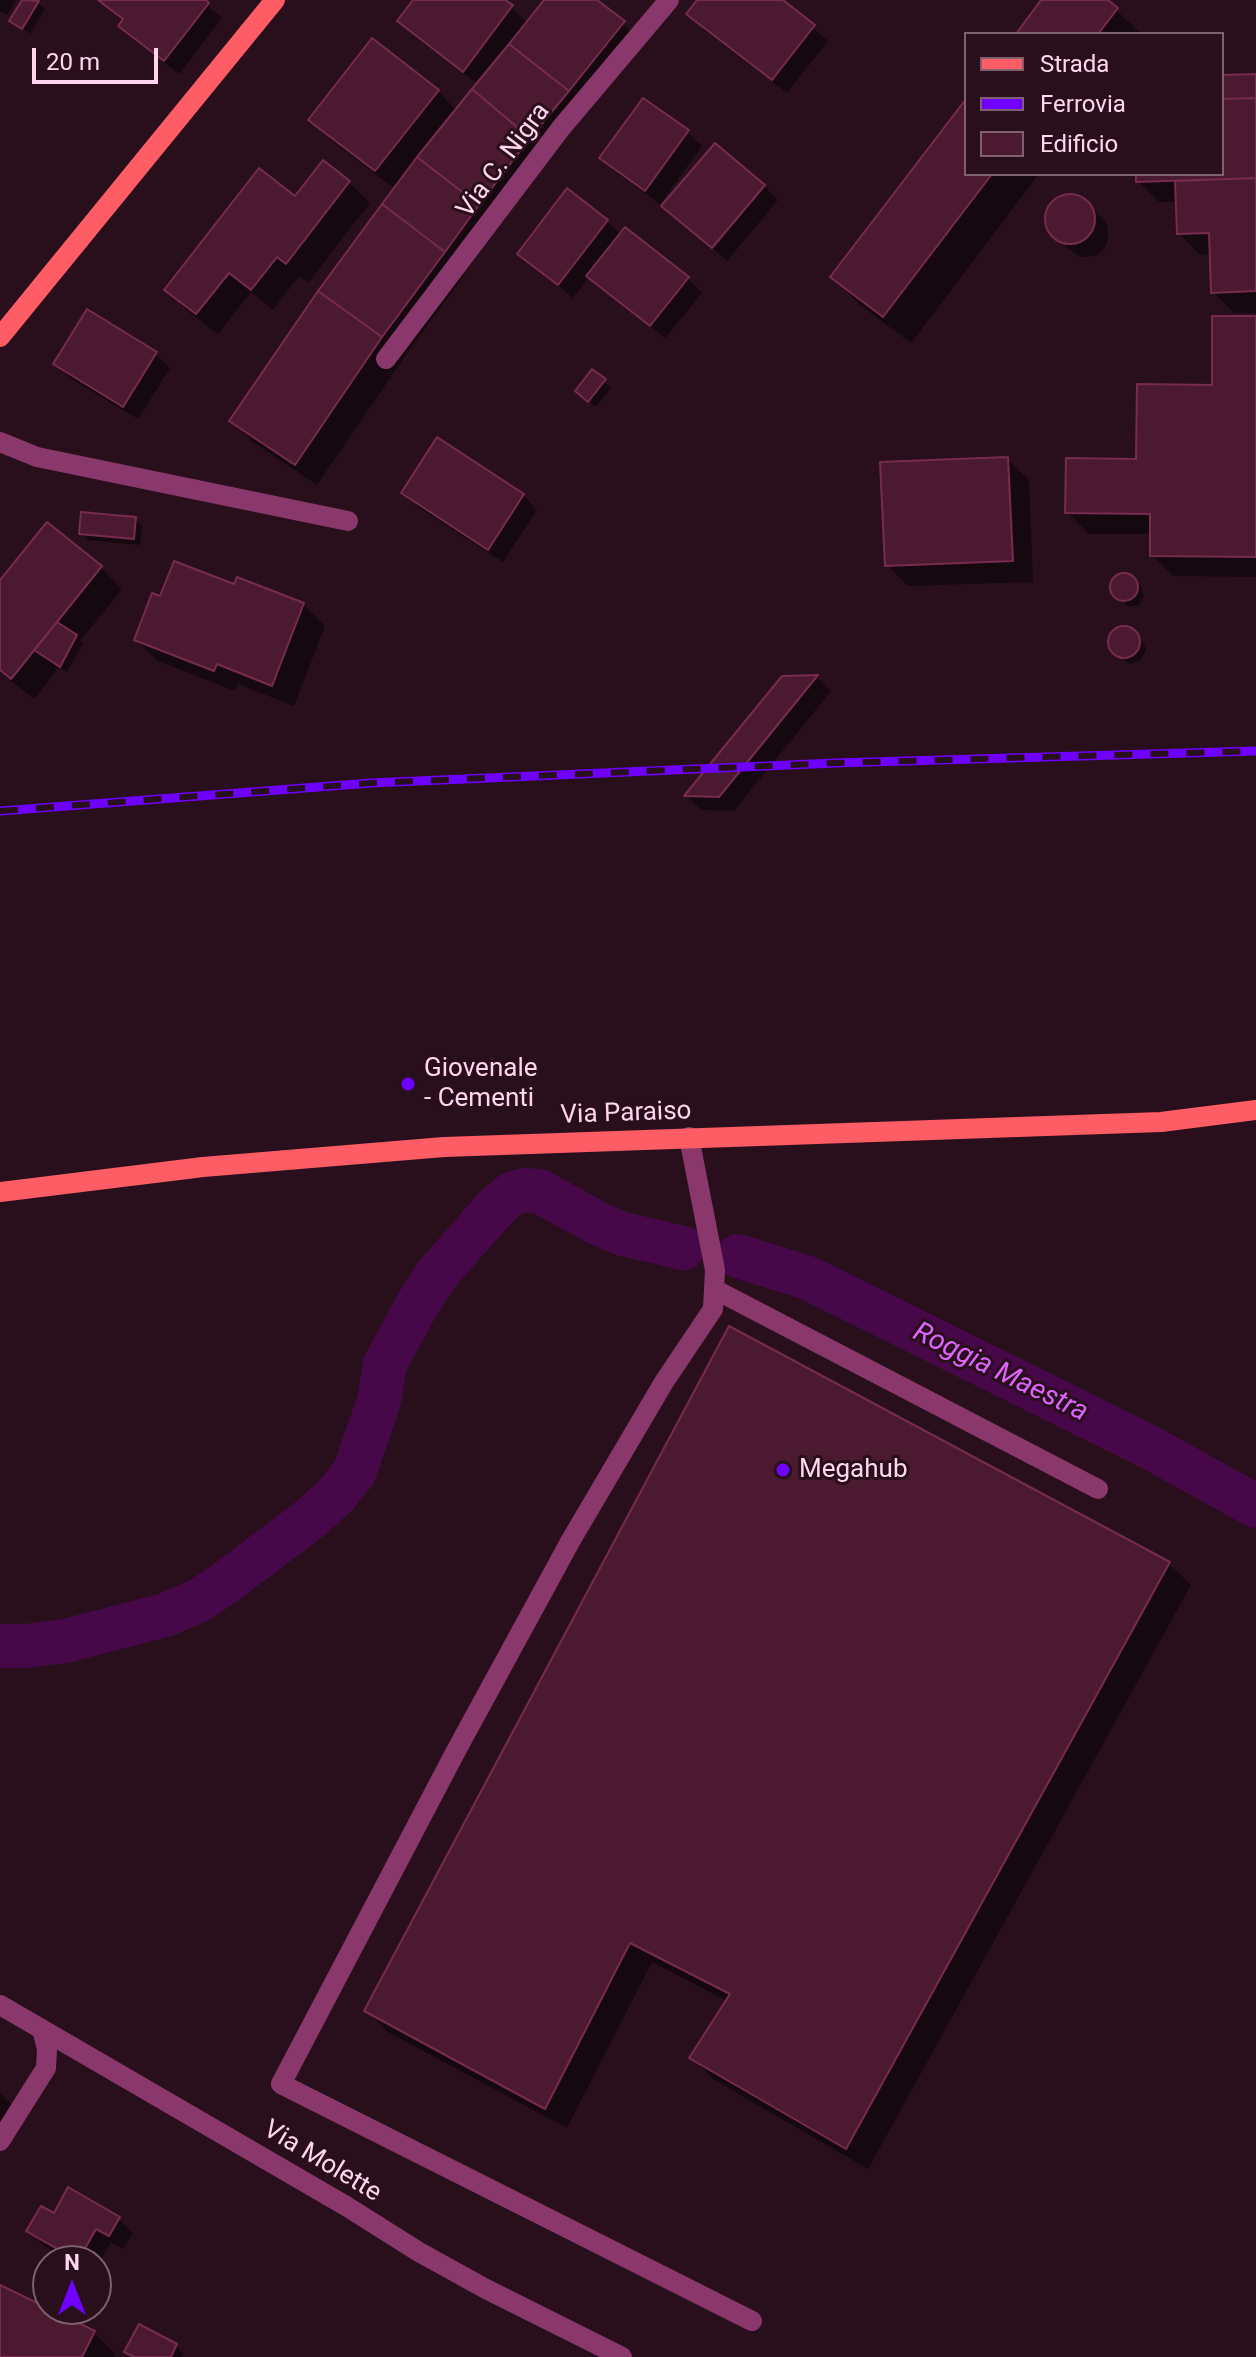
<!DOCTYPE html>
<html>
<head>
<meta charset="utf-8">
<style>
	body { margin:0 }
	#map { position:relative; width:1256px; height:2357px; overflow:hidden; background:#290f1c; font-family:Roboto,sans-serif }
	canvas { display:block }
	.legend { position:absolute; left:964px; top:32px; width:260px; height:144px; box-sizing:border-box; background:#290f1c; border:2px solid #7f5f70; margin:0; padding:10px 14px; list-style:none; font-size:24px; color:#ffd6ed }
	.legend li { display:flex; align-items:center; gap:16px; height:40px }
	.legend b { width:40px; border:2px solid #7f5f70 }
	.north { position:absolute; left:32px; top:2245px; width:80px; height:80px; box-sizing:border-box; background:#290f1c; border:2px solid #7f5f70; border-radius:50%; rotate:0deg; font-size:22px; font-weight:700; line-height:32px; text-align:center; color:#ffd6ed }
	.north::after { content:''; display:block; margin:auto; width:28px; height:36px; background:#6f02ff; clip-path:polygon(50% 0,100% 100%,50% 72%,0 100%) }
	.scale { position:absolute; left:32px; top:48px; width:126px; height:36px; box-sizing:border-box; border:4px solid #ffd6ed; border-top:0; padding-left:10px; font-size:24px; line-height:28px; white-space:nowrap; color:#ffd6ed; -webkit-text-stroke:6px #290f1c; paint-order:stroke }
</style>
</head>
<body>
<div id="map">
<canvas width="1256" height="2357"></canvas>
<ul class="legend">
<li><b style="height:10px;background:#ff5d65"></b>Strada</li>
<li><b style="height:10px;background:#6f02ff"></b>Ferrovia</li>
<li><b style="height:22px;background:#4b1a31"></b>Edificio</li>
</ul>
<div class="north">N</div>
<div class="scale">20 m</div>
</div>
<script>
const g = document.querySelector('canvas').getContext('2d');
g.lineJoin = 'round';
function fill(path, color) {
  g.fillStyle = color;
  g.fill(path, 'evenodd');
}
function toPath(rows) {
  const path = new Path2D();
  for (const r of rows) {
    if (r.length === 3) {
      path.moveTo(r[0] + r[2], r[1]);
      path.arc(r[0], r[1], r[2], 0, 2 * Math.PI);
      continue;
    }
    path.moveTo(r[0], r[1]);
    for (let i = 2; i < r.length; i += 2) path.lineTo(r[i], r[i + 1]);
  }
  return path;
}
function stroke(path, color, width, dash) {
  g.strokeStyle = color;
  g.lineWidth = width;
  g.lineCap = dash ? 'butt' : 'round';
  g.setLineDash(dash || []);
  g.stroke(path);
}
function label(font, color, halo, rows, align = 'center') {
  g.font = font + ' Roboto,sans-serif';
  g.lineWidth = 6;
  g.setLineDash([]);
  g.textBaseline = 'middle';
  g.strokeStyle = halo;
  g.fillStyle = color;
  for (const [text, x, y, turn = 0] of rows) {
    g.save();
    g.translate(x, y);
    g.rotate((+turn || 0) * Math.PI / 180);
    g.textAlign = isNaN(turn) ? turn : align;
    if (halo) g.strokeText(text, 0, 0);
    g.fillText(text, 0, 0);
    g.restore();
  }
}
fill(toPath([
	[0,0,16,0,7,15,0,11],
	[24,0,34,0,45,9,30,34,12,20],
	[98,0,202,0,222,18,179,74,135,40,121,26,124,21],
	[416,0,502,0,528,23,546,0,594,0,638,37,458,268,465,274,403,359,317,485,253,442,232,421,396,190,332,141,311,120,438,91,458,112,479,85,414,36,399,21],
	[700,0,780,0,828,41,787,93,703,29,689,14],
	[1044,0,1105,0,1142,34,1018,34],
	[1256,76,1256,313,1234,313,1213,292,1212,254,1200,255,1179,233,1178,202,1159,202,1138,181,1138,174,1222,174,1222,77],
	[966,102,966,174,1039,174,911,343,860,305,833,277],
	[687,132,702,146,660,204,616,172,602,158],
	[349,182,370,203,308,283,299,276,273,310,251,292,218,334,188,311,166,290],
	[764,186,778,200,727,261,664,206],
	[1067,195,1083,199,1107,223,1108,240,1105,248,1096,256,1080,257,1067,248,1048,225,1047,213,1056,200],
	[607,221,621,235,687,278,702,293,665,338,589,277,573,298,520,254],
	[1256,318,1256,577,1173,576,1152,555,1152,534,1089,534,1067,512,1138,461,1214,387],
	[156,354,170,368,138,419,70,378,55,364],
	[592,372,611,388,596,407,584,398],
	[1007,459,1029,480,1033,582,908,586,887,565],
	[403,493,523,495,537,510,503,562,418,507],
	[135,519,142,526,140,545,88,540,81,533],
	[47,524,101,568,122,589,80,641,83,644,67,672,59,667,34,699,0,672,0,583],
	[1125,574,1140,585,1144,595,1139,605,1129,607,1115,595,1112,585,1115,578],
	[235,586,303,604,325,626,294,706,238,684,235,691,158,661,136,640,161,598],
	[1123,628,1130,630,1144,643,1146,651,1140,661,1129,664,1115,652,1111,641,1113,634],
	[817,677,831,691,734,811,701,810,687,796,783,678],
	[729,1329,1169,1564,1191,1585,868,2169,713,2079,692,2057,727,2001,652,1962,567,2128,388,2032,367,2011],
	[0,2093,16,2109,0,2137],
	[55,2215,118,2219,133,2233,123,2249,111,2242,96,2268,96,2261,71,2261,43,2245,29,2230],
	[0,2287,94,2333,115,2354,114,2357,0,2357],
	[140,2327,176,2346,183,2353,181,2357,132,2357,127,2352]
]), '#0007');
stroke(toPath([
	[738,1256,808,1278,1149,1447,1256,1506],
	[0,1646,25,1646,65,1641,165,1615,198,1601,225,1583,311,1518,336,1495,354,1473,379,1401,385,1364,417,1305,437,1274,496,1207,513,1193,526,1190,539,1191,599,1224,623,1234,683,1248]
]), '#460848', 44);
const building = toPath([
	[22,0,39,1,22,29,9,21,22,0],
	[98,0,206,0,209,3,164,61,118,26,123,19,98,0],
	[413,0,505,0,513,5,463,72,397,21,413,0],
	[544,0,597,0,625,21,569,91,509,44,544,0],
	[697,0,783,0,815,25,772,80,686,14,697,0],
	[1041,0,1108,0,1118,8,1098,34,1016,34,1041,0],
	[372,38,439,90,375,171,308,120,372,38],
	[509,44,569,91,530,138,472,89,509,44],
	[1256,74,1256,98,1222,99,1222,75,1256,74],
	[472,89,530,138,479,205,417,157,472,89],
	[643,98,689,130,645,191,599,158,643,98],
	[1256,98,1256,178,1136,182,1136,174,1222,174,1222,99,1256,98],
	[966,99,966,174,992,174,883,317,830,277,966,99],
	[715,143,765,185,712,248,661,206,715,143],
	[417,157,479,205,445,252,382,204,417,157],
	[323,160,350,181,286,264,277,257,251,290,229,273,196,314,164,290,259,168,295,196,323,160],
	[1256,178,1256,291,1211,293,1209,233,1177,234,1175,181,1256,178],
	[567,188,608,220,558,285,517,254,567,188],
	[1070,219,25],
	[382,204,445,252,382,337,318,291,382,204],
	[625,227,689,277,650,326,586,276,625,227],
	[318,291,382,337,295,465,229,421,318,291],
	[87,309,157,352,123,407,53,364,87,309],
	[1212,316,1256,316,1256,557,1150,556,1150,514,1065,513,1066,458,1136,459,1137,384,1212,385,1212,316],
	[592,369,606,379,588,402,575,391,592,369],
	[437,437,524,494,488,550,401,493,437,437],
	[1008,457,1013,561,885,566,880,462,1008,457],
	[81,512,136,517,134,539,79,534,81,512],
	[47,522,102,566,11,679,0,670,0,580,47,522],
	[174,561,234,584,237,577,304,603,272,686,217,664,214,671,134,640,152,593,160,596,174,561],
	[1124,587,14],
	[57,622,77,635,60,667,34,650,57,622],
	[1124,642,16],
	[818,675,719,797,684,796,782,676,818,675],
	[729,1326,1170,1562,846,2149,689,2058,730,1994,630,1943,545,2109,364,2011,729,1326],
	[68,2187,120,2217,109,2236,96,2229,78,2261,26,2231,41,2206,54,2213,68,2187],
	[0,2285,95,2331,82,2357,0,2357,0,2285],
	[139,2324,177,2344,171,2357,134,2357,124,2352,139,2324]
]);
fill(building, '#4b1a31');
stroke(building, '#772b4f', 2);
stroke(toPath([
	[386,359,561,128,669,0],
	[0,442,37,457,348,521],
	[689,1137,715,1270,713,1309,664,1382,571,1540,457,1749,281,2084,752,2321],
	[714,1289,1098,1489],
	[0,2005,346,2206,419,2252,486,2289,622,2357],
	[0,2141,46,2068,47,2049,42,2029]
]), '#8a386c', 20);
stroke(toPath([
	[0,337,275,0],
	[0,1192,203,1167,444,1147,1161,1122,1256,1110]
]), '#ff5d65', 20);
const rail = toPath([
	[0,811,371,783,835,763,1256,751]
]);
stroke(rail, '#6f02ff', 9);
stroke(rail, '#290f1c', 6, [18]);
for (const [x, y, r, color] of [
	[408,1084,8,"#6f02ff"],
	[783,1470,8,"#6f02ff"]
]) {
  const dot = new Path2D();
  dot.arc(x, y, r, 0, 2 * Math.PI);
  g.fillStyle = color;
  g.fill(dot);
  stroke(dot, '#290f1c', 3);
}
label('26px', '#ffd6ed', '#290f1c', [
	["Via C. Nigra",504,161,-53],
	["Via Paraiso",626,1114,-2],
	["Via Molette",322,2162,31]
]);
label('26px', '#ffd6ed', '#290f1c', [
	["Giovenale",424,1069],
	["- Cementi",424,1099],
	["Megahub",799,1470]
], 'left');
label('italic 28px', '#df64ff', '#290f1c', [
	["Roggia Maestra",1000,1373,26]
]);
</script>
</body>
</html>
